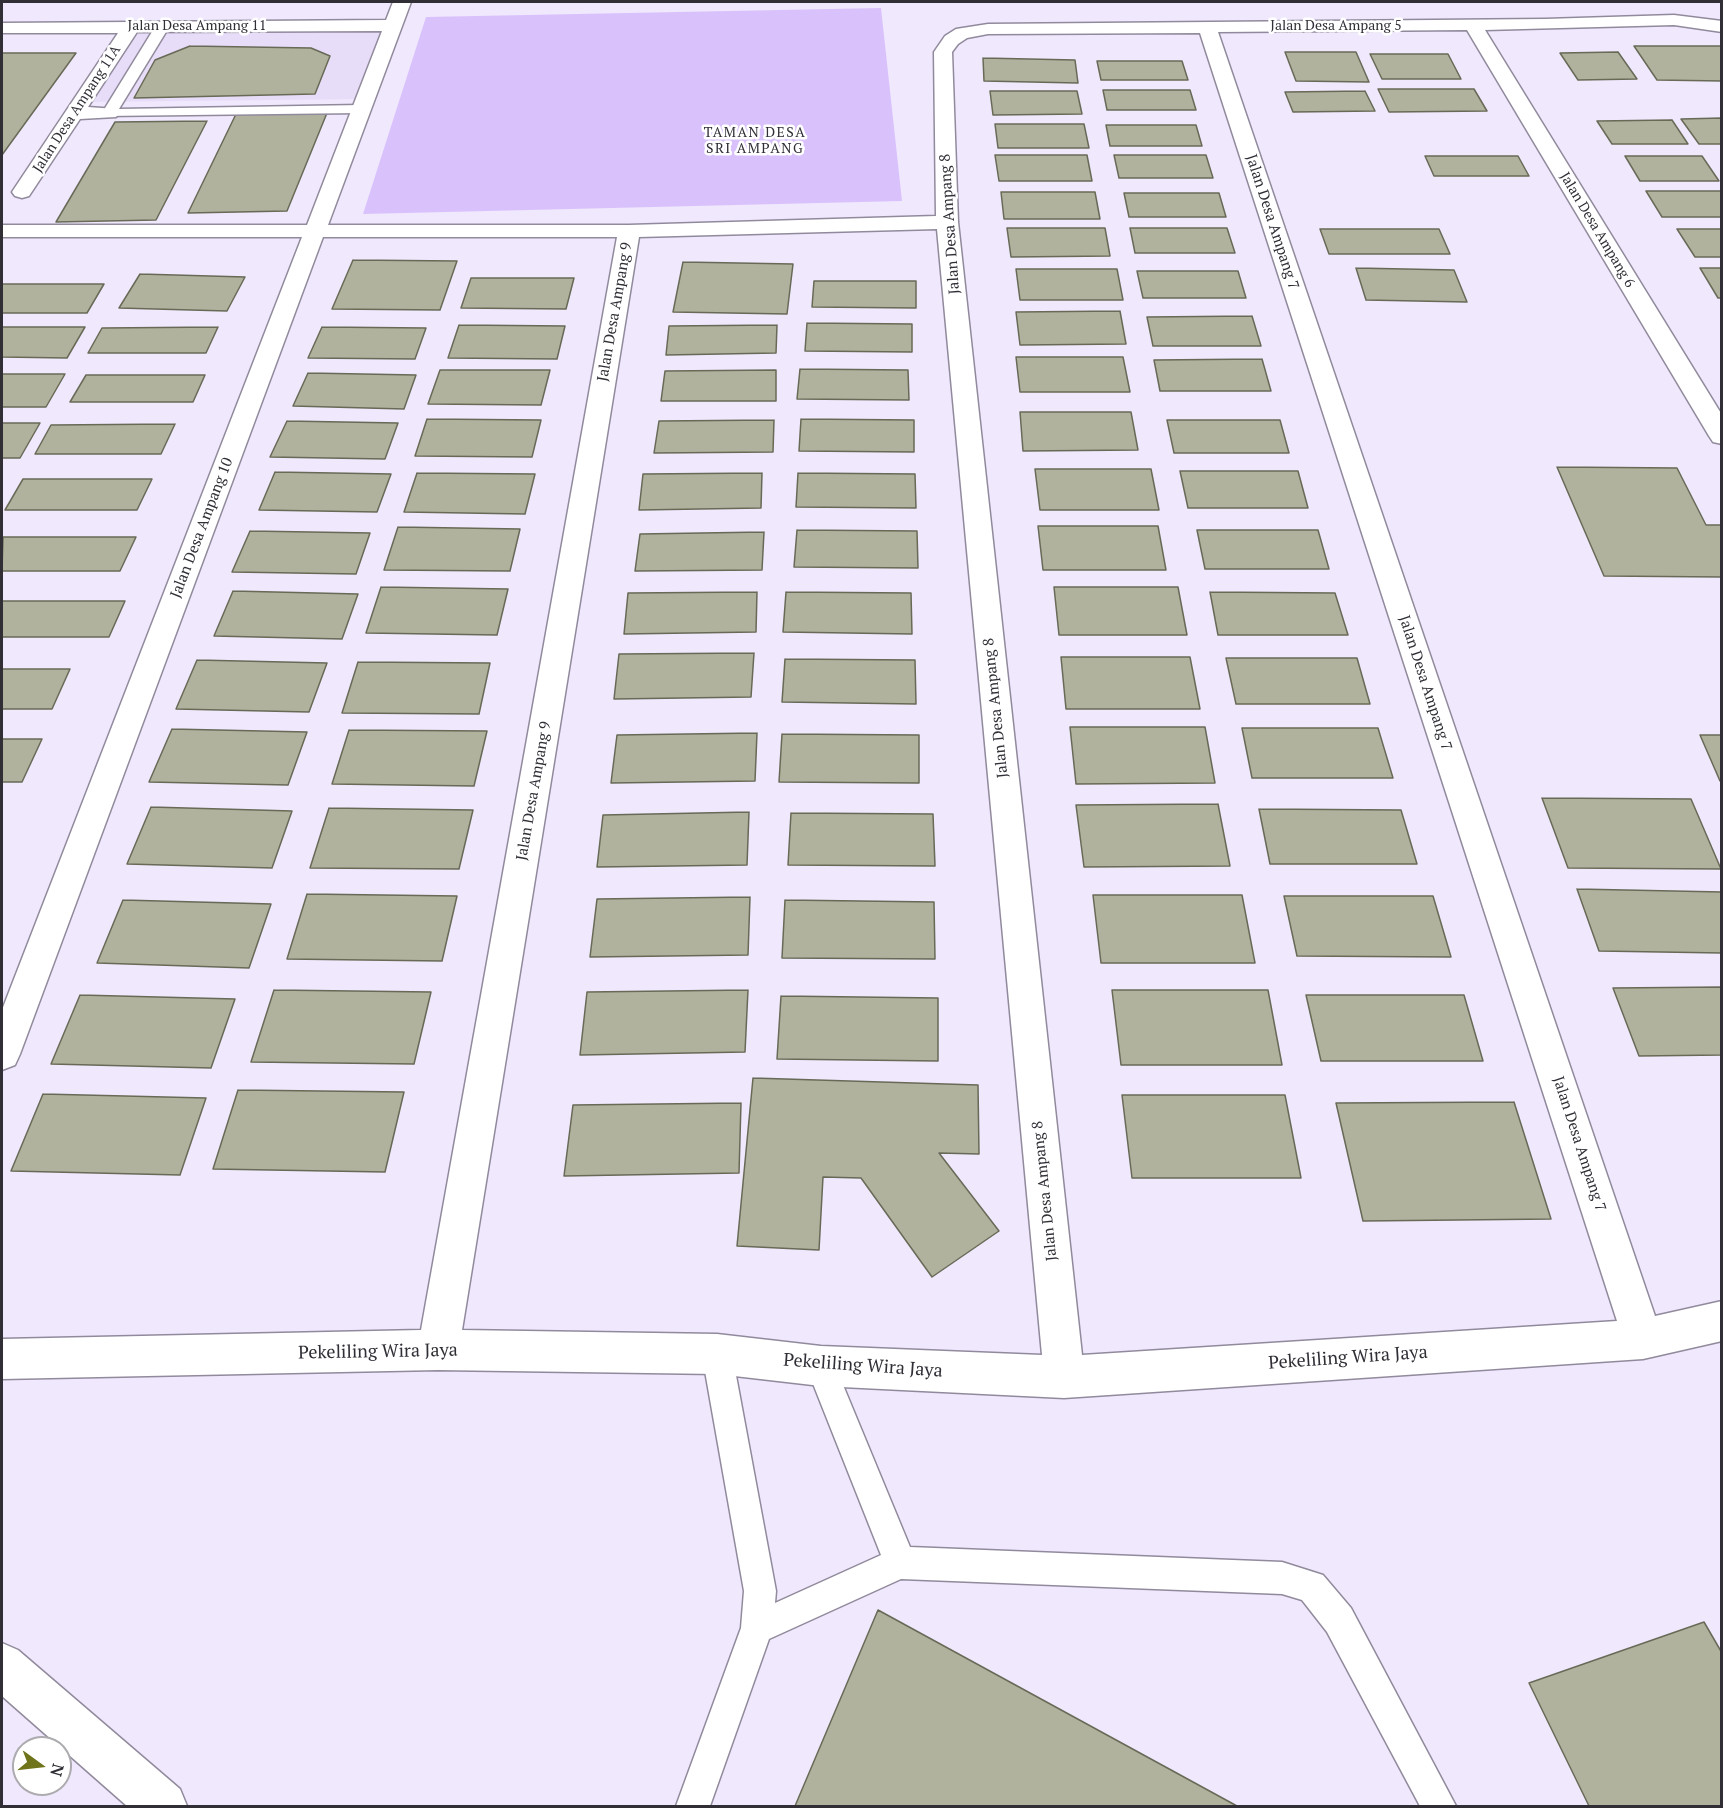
<!DOCTYPE html>
<html>
<head>
<meta charset="utf-8">
<style>
	body { margin:0 }
	#map { position:relative; width:1723px; height:1808px; overflow:hidden; background:#f0e8fd; font-family:"PT Serif",serif }
	canvas { display:block }
	.frame { position:absolute; inset:0; border:3px solid #312e36; pointer-events:none }
	.north { position:absolute; left:12px; top:1736px; width:60px; height:60px; box-sizing:border-box; background:#fff; border:2px solid #adabaf; border-radius:50%; rotate:105deg; font-size:16px; font-weight:700; line-height:24px; text-align:center; color:#312e36 }
	.north::after { content:''; display:block; margin:auto; width:21px; height:27px; background:#6f741b; clip-path:polygon(50% 0,100% 100%,50% 72%,0 100%) }
</style>
</head>
<body>
<div id="map">
<canvas width="1723" height="1808"></canvas>
<div class="frame"></div>
<div class="north">N</div>
</div>
<script>
const g = document.querySelector('canvas').getContext('2d');
g.lineJoin = 'round';
function fill(path, color) {
  g.fillStyle = color;
  g.fill(path, 'evenodd');
}
function toPath(rows) {
  const path = new Path2D();
  for (const r of rows) {
    path.moveTo(r[0], r[1]);
    for (let i = 2; i < r.length; i += 2) path.lineTo(r[i], r[i + 1]);
  }
  return path;
}
function stroke(path, color, width, dash) {
  g.strokeStyle = color;
  g.lineWidth = width;
  g.lineCap = dash ? 'butt' : 'round';
  g.setLineDash(dash || []);
  g.stroke(path);
}
function label(font, color, halo, rows, align = 'center') {
  g.font = font + ' "PT Serif",serif';
  g.lineWidth = 5;
  g.setLineDash([]);
  g.textBaseline = 'middle';
  g.strokeStyle = halo;
  g.fillStyle = color;
  for (const [text, x, y, turn = 0] of rows) {
    g.save();
    g.translate(x, y);
    g.rotate((+turn || 0) * Math.PI / 180);
    g.textAlign = isNaN(turn) ? turn : align;
    if (halo) g.strokeText(text, 0, 0);
    g.fillText(text, 0, 0);
    g.restore();
  }
}
fill(toPath([
	[396,24,366,99,87,102,135,26]
]), '#e8ddf9');
fill(toPath([
	[881,8,902,201,363,214,426,17]
]), '#d9c1fc');
const building = toPath([
	[190,46,311,48,330,56,315,94,134,98,155,60,190,46],
	[1634,46,1722,46,1722,81,1657,80,1634,46],
	[1285,52,1356,52,1369,82,1296,81,1285,52],
	[1618,52,1637,79,1578,80,1560,53,1618,52],
	[2,53,76,53,2,155,2,53],
	[1370,54,1448,54,1461,79,1382,79,1370,54],
	[983,58,1075,60,1078,83,984,81,983,58],
	[1097,61,1182,61,1188,80,1101,80,1097,61],
	[1378,89,1474,89,1487,111,1389,112,1378,89],
	[1103,90,1190,90,1196,110,1107,110,1103,90],
	[990,91,1077,91,1082,114,993,115,990,91],
	[1365,91,1375,111,1293,112,1285,92,1365,91],
	[327,113,287,211,188,213,236,114,327,113],
	[1722,118,1722,144,1699,144,1681,119,1722,118],
	[1672,120,1688,144,1612,144,1597,121,1672,120],
	[207,121,156,220,56,222,115,122,207,121],
	[995,124,1084,124,1089,148,998,148,995,124],
	[1106,125,1196,125,1202,146,1110,146,1106,125],
	[995,155,1087,155,1092,181,999,181,995,155],
	[1114,155,1206,155,1213,178,1119,178,1114,155],
	[1425,156,1518,156,1529,176,1434,176,1425,156],
	[1625,156,1702,156,1719,181,1640,181,1625,156],
	[1646,191,1722,191,1722,217,1662,217,1646,191],
	[1001,192,1095,192,1100,219,1004,219,1001,192],
	[1124,193,1219,193,1226,217,1129,217,1124,193],
	[1007,228,1105,228,1110,256,1011,257,1007,228],
	[1130,228,1227,228,1235,253,1135,253,1130,228],
	[1320,229,1439,229,1450,254,1329,254,1320,229],
	[1677,229,1722,229,1722,257,1695,257,1677,229],
	[353,260,457,261,440,310,332,309,353,260],
	[683,262,793,264,787,314,673,312,683,262],
	[1356,268,1454,270,1467,302,1366,300,1356,268],
	[1700,268,1722,268,1722,298,1718,298,1700,268],
	[1016,269,1117,269,1123,300,1020,300,1016,269],
	[1137,271,1238,271,1246,298,1143,298,1137,271],
	[140,274,245,277,227,311,119,308,140,274],
	[471,278,574,278,566,309,461,308,471,278],
	[814,281,916,281,916,308,812,307,814,281],
	[2,284,104,284,87,313,2,313,2,284],
	[1120,311,1126,344,1020,345,1016,312,1120,311],
	[1252,316,1261,346,1153,346,1147,317,1252,316],
	[807,323,912,324,912,352,805,351,807,323],
	[459,325,565,326,557,359,448,358,459,325],
	[777,325,776,353,666,355,669,326,777,325],
	[2,327,85,327,67,358,2,357,2,327],
	[218,327,206,353,88,353,102,328,218,327],
	[322,327,426,328,415,359,308,358,322,327],
	[1016,357,1123,357,1130,392,1020,392,1016,357],
	[1262,359,1271,391,1160,391,1154,360,1262,359],
	[800,369,908,370,909,400,797,399,800,369],
	[440,370,550,370,541,405,428,404,440,370],
	[776,370,776,401,661,401,665,371,776,370],
	[308,373,416,375,404,409,293,406,308,373],
	[2,374,65,374,46,407,2,407,2,374],
	[86,375,205,375,193,402,70,402,86,375],
	[1020,412,1131,412,1138,450,1023,451,1020,412],
	[427,419,541,420,532,457,415,456,427,419],
	[801,419,914,420,914,452,799,451,801,419],
	[774,420,773,452,654,453,659,421,774,420],
	[1167,420,1280,420,1289,453,1174,453,1167,420],
	[287,421,398,423,385,459,270,457,287,421],
	[2,423,40,423,20,458,2,458,2,423],
	[175,424,161,454,35,454,51,425,175,424],
	[1557,467,1677,468,1706,525,1722,525,1722,577,1604,576,1557,467],
	[1035,469,1151,469,1159,510,1040,510,1035,469],
	[1180,471,1298,471,1308,508,1188,508,1180,471],
	[275,472,391,474,377,512,259,510,275,472],
	[417,473,535,474,525,514,404,512,417,473],
	[762,473,761,508,639,510,643,474,762,473],
	[798,473,915,474,916,508,796,507,798,473],
	[23,479,152,479,137,510,5,510,23,479],
	[1038,526,1158,526,1166,570,1043,570,1038,526],
	[398,527,520,529,510,571,384,570,398,527],
	[797,530,917,531,918,568,794,567,797,530],
	[1197,530,1318,530,1329,569,1205,569,1197,530],
	[250,531,370,533,356,574,232,572,250,531],
	[764,532,762,570,635,571,640,534,764,532],
	[3,537,136,537,120,571,2,571,3,537],
	[381,587,508,589,497,635,366,633,381,587],
	[1054,587,1178,587,1187,635,1059,635,1054,587],
	[233,591,358,594,342,639,214,636,233,591],
	[757,592,756,632,624,634,628,593,757,592],
	[786,592,911,593,912,634,783,632,786,592],
	[1210,592,1335,593,1348,635,1218,635,1210,592],
	[2,601,125,601,109,637,2,637,2,601],
	[754,653,751,697,614,699,619,654,754,653],
	[1061,657,1190,657,1200,709,1066,709,1061,657],
	[1226,658,1357,658,1370,704,1236,704,1226,658],
	[785,659,915,660,916,704,782,702,785,659],
	[197,660,327,663,309,712,176,709,197,660],
	[358,662,490,663,479,714,342,713,358,662],
	[2,669,70,669,52,709,2,709,2,669],
	[1070,727,1205,727,1215,783,1076,784,1070,727],
	[1242,728,1378,728,1393,778,1252,778,1242,728],
	[172,729,307,732,288,785,149,782,172,729],
	[349,730,487,731,474,786,332,784,349,730],
	[757,733,755,781,611,783,617,735,757,733],
	[782,734,919,735,919,783,779,782,782,734],
	[1700,735,1722,735,1722,781,1720,781,1700,735],
	[2,739,42,739,22,782,2,782,2,739],
	[1542,798,1691,799,1721,869,1568,868,1542,798],
	[1218,804,1230,866,1084,867,1076,805,1218,804],
	[151,807,292,811,272,868,127,864,151,807],
	[329,808,473,810,459,869,310,868,329,808],
	[1259,809,1401,810,1417,864,1270,864,1259,809],
	[749,812,747,865,597,867,603,815,749,812],
	[791,813,933,814,935,866,788,865,791,813],
	[1577,889,1722,892,1722,953,1599,951,1577,889],
	[307,894,457,896,442,961,287,959,307,894],
	[1093,895,1242,895,1255,963,1101,963,1093,895],
	[1284,896,1433,896,1451,957,1297,956,1284,896],
	[750,897,748,955,590,957,597,899,750,897],
	[123,900,271,904,249,968,97,963,123,900],
	[785,900,934,902,935,959,782,958,785,900],
	[1722,987,1722,1055,1639,1056,1613,988,1722,987],
	[274,990,431,992,414,1064,251,1062,274,990],
	[748,990,745,1052,580,1055,587,992,748,990],
	[1112,990,1268,990,1282,1065,1121,1065,1112,990],
	[80,995,235,999,211,1068,51,1064,80,995],
	[1306,995,1464,995,1483,1061,1321,1061,1306,995],
	[781,996,938,998,938,1061,777,1059,781,996],
	[753,1078,978,1085,979,1154,939,1153,999,1231,932,1277,861,1178,823,1177,819,1250,737,1246,753,1078],
	[238,1090,404,1092,385,1172,213,1169,238,1090],
	[43,1094,206,1098,180,1175,11,1171,43,1094],
	[1122,1095,1285,1095,1301,1178,1132,1178,1122,1095],
	[1514,1102,1551,1219,1363,1221,1336,1103,1514,1102],
	[741,1103,739,1173,564,1176,573,1105,741,1103],
	[878,1610,1237,1806,795,1806,878,1610],
	[1704,1622,1722,1653,1722,1806,1589,1806,1529,1683,1704,1622]
]);
fill(building, '#b0b29e');
stroke(building, '#686a57', 1.5);
const lane = toPath([
	[162,23,169,27,119,109,361,105,368,109,361,113,104,116,102,113,155,27,162,23],
	[717,1339,727,1344,732,1354,776,1591,775,1603,881,1555,806,1366,811,1356,821,1351,831,1356,910,1547,1282,1562,1323,1575,1351,1608,1456,1806,1420,1806,1327,1632,1302,1600,1282,1594,901,1579,769,1639,710,1806,676,1806,741,1628,744,1591,702,1354,707,1344,717,1339]
]);
const street = toPath([
	[393,2,411,2,328,225,629,225,936,216,934,52,945,36,956,29,988,24,1545,19,1674,15,1722,21,1722,32,1674,25,1485,30,1722,415,1722,444,1713,442,1709,436,1467,30,1218,32,1655,1316,1722,1301,1722,1341,1643,1359,1064,1398,821,1386,717,1374,438,1370,2,1379,2,1339,421,1330,617,237,323,237,20,1054,15,1065,2,1070,2,1010,302,237,2,237,2,225,307,225,382,31,137,32,88,107,116,109,119,113,116,117,80,119,29,196,22,198,15,196,12,192,118,33,2,33,2,23,386,20,393,2],
	[1200,33,1617,1321,1082,1355,958,222,952,52,958,44,967,38,988,34,1200,33],
	[937,229,1042,1355,821,1346,717,1334,462,1330,639,237,937,229],
	[2,1643,18,1650,180,1789,187,1806,127,1806,2,1696,2,1643]
]);
stroke(lane, '#918a9c', 3);
stroke(street, '#918a9c', 3);
fill(lane, '#fff');
fill(street, '#fff');
label('14px', '#312e36', '#fff', [
	["Jalan Desa Ampang 11",197,26],
	["Jalan Desa Ampang 5",1336,26],
	["Jalan Desa Ampang 11A",77,109,-57],
	["Jalan Desa Ampang 6",1597,230,59]
]);
g.letterSpacing = '1.5px';
label('14px', '#312e36', '#fff', [
	["TAMAN DESA",755,133],
	["SRI AMPANG",755,149]
]);
g.letterSpacing = '0px';
label('15px', '#312e36', '#fff', [
	["Jalan Desa Ampang 7",1272,222,72],
	["Jalan Desa Ampang 8",950,224,-94],
	["Jalan Desa Ampang 9",615,312,-80],
	["Jalan Desa Ampang 10",202,528,-69],
	["Jalan Desa Ampang 7",1425,683,72],
	["Jalan Desa Ampang 8",996,708,-96],
	["Jalan Desa Ampang 9",534,791,-80],
	["Jalan Desa Ampang 7",1579,1144,72],
	["Jalan Desa Ampang 8",1045,1191,-96]
]);
label('18px', '#312e36', '#fff', [
	["Pekeliling Wira Jaya",378,1352,-1],
	["Pekeliling Wira Jaya",1348,1358,-4],
	["Pekeliling Wira Jaya",863,1366,4]
]);
</script>
</body>
</html>
